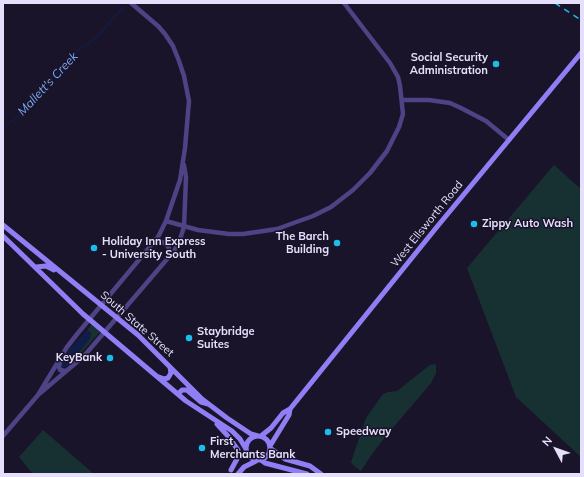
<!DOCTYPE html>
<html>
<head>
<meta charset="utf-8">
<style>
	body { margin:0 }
	#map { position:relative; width:584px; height:477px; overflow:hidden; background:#1a142a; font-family:Mulish,sans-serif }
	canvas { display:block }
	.frame { position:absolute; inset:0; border:4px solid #e6dffc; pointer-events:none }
	.north { position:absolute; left:536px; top:429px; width:40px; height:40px; -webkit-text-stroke:3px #1a142a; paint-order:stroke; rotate:311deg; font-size:11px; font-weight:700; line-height:16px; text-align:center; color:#e6dffc }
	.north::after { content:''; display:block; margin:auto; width:14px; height:18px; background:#e6dffc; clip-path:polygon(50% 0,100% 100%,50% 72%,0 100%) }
</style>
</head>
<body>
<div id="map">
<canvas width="584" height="477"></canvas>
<div class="frame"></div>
<div class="north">N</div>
</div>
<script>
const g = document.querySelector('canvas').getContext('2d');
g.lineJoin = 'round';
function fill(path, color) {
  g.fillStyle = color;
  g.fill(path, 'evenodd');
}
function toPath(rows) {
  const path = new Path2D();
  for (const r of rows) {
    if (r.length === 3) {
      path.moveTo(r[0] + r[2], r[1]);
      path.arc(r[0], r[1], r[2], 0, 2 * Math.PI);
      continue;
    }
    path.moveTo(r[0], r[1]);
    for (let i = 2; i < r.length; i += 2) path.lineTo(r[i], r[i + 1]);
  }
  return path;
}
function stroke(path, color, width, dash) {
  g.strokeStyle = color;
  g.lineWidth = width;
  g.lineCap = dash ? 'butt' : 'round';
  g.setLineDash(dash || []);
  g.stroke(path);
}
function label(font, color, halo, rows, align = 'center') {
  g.font = font + ' Mulish,sans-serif';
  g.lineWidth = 3;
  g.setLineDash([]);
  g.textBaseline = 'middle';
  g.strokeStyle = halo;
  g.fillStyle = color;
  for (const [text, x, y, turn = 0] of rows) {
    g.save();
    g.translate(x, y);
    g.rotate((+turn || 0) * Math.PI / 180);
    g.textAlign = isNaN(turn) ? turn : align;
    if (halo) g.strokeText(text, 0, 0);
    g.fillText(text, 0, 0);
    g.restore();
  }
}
fill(toPath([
	[554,165,581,189,581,457,516,397,467,268],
	[92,324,100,332,74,361,76,356,90,338,91,333,87,330],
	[436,364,436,373,431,383,385,437,370,457,361,471,354,466,351,462,366,418,380,398,383,394,388,392,397,391,430,365],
	[43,430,94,474,33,474,19,457]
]), '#173133');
fill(toPath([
	[87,330,91,333,90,338,76,356,74,361,66,367,62,368,62,363,69,349]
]), '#101d46');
stroke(toPath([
	[5,126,27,110,71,55,95,39,123,7]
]), '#101d46', 1.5);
stroke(toPath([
	[403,100,429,100,450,103,461,108,486,121,509,140],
	[166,221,198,230,229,234,243,234,277,229,313,216,331,207,353,190,370,173,387,151,399,127,403,114,400,86,398,77,390,63,344,3],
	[154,242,160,241,166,244,169,248,168,256],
	[60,362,59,367,60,370,66,371],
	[38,395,67,347,78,333,158,237,166,221,180,180,185,148,189,101,184,76,179,61,173,46,165,34,158,26,131,3],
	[3,436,38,395,84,356,174,251,179,242,184,227,186,177,184,165]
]), '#4e4384', 4.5);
stroke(toPath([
	[3,225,138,335,202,399,227,418,251,434,258,436],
	[3,236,83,314,186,401,232,431,240,439,246,449],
	[36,267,46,266,54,270],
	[159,377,164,379,168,378,171,373,170,367],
	[178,394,182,390,187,390,201,402,208,404],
	[217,424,227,435,238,450,238,457,231,470],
	[258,448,12],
	[261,436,271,428,283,413,290,409,436,228,581,53],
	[270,446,289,415,290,409],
	[270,448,285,459,310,466,321,474],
	[261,460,265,463,307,474],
	[238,474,244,467,256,461]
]), '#907ff4', 5);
stroke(toPath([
	[555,3,581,20]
]), '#1dbceb', 1.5, [6, 5]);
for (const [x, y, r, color] of [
	[496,64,4,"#1dbceb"],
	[474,224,4,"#1dbceb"],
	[337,243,4,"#1dbceb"],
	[94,248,4,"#1dbceb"],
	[189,338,4,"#1dbceb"],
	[110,358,4,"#1dbceb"],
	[328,432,4,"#1dbceb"],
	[202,448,4,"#1dbceb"]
]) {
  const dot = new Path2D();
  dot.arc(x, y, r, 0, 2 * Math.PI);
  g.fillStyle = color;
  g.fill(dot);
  stroke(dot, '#1a142a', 1.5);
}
label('bold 11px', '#e6dffc', '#1a142a', [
	["Social Security",488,58,"right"],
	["Administration",488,71,"right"],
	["Zippy Auto Wash",482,224],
	["The Barch",329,237,"right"],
	["Building",329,250,"right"],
	["Holiday Inn Express",102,242],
	["- University South",102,255],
	["Staybridge",197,332],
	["Suites",197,345],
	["KeyBank",102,358,"right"],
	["Speedway",336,432],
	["First",210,442],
	["Merchants Bank",210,455]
], 'left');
label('11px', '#e6dffc', '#1a142a', [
	["West Ellsworth Road",427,224,-51],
	["South State Street",137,324,41]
]);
label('italic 12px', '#77aaf3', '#1a142a', [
	["Mallett's Creek",48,84,-47]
]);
</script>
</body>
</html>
